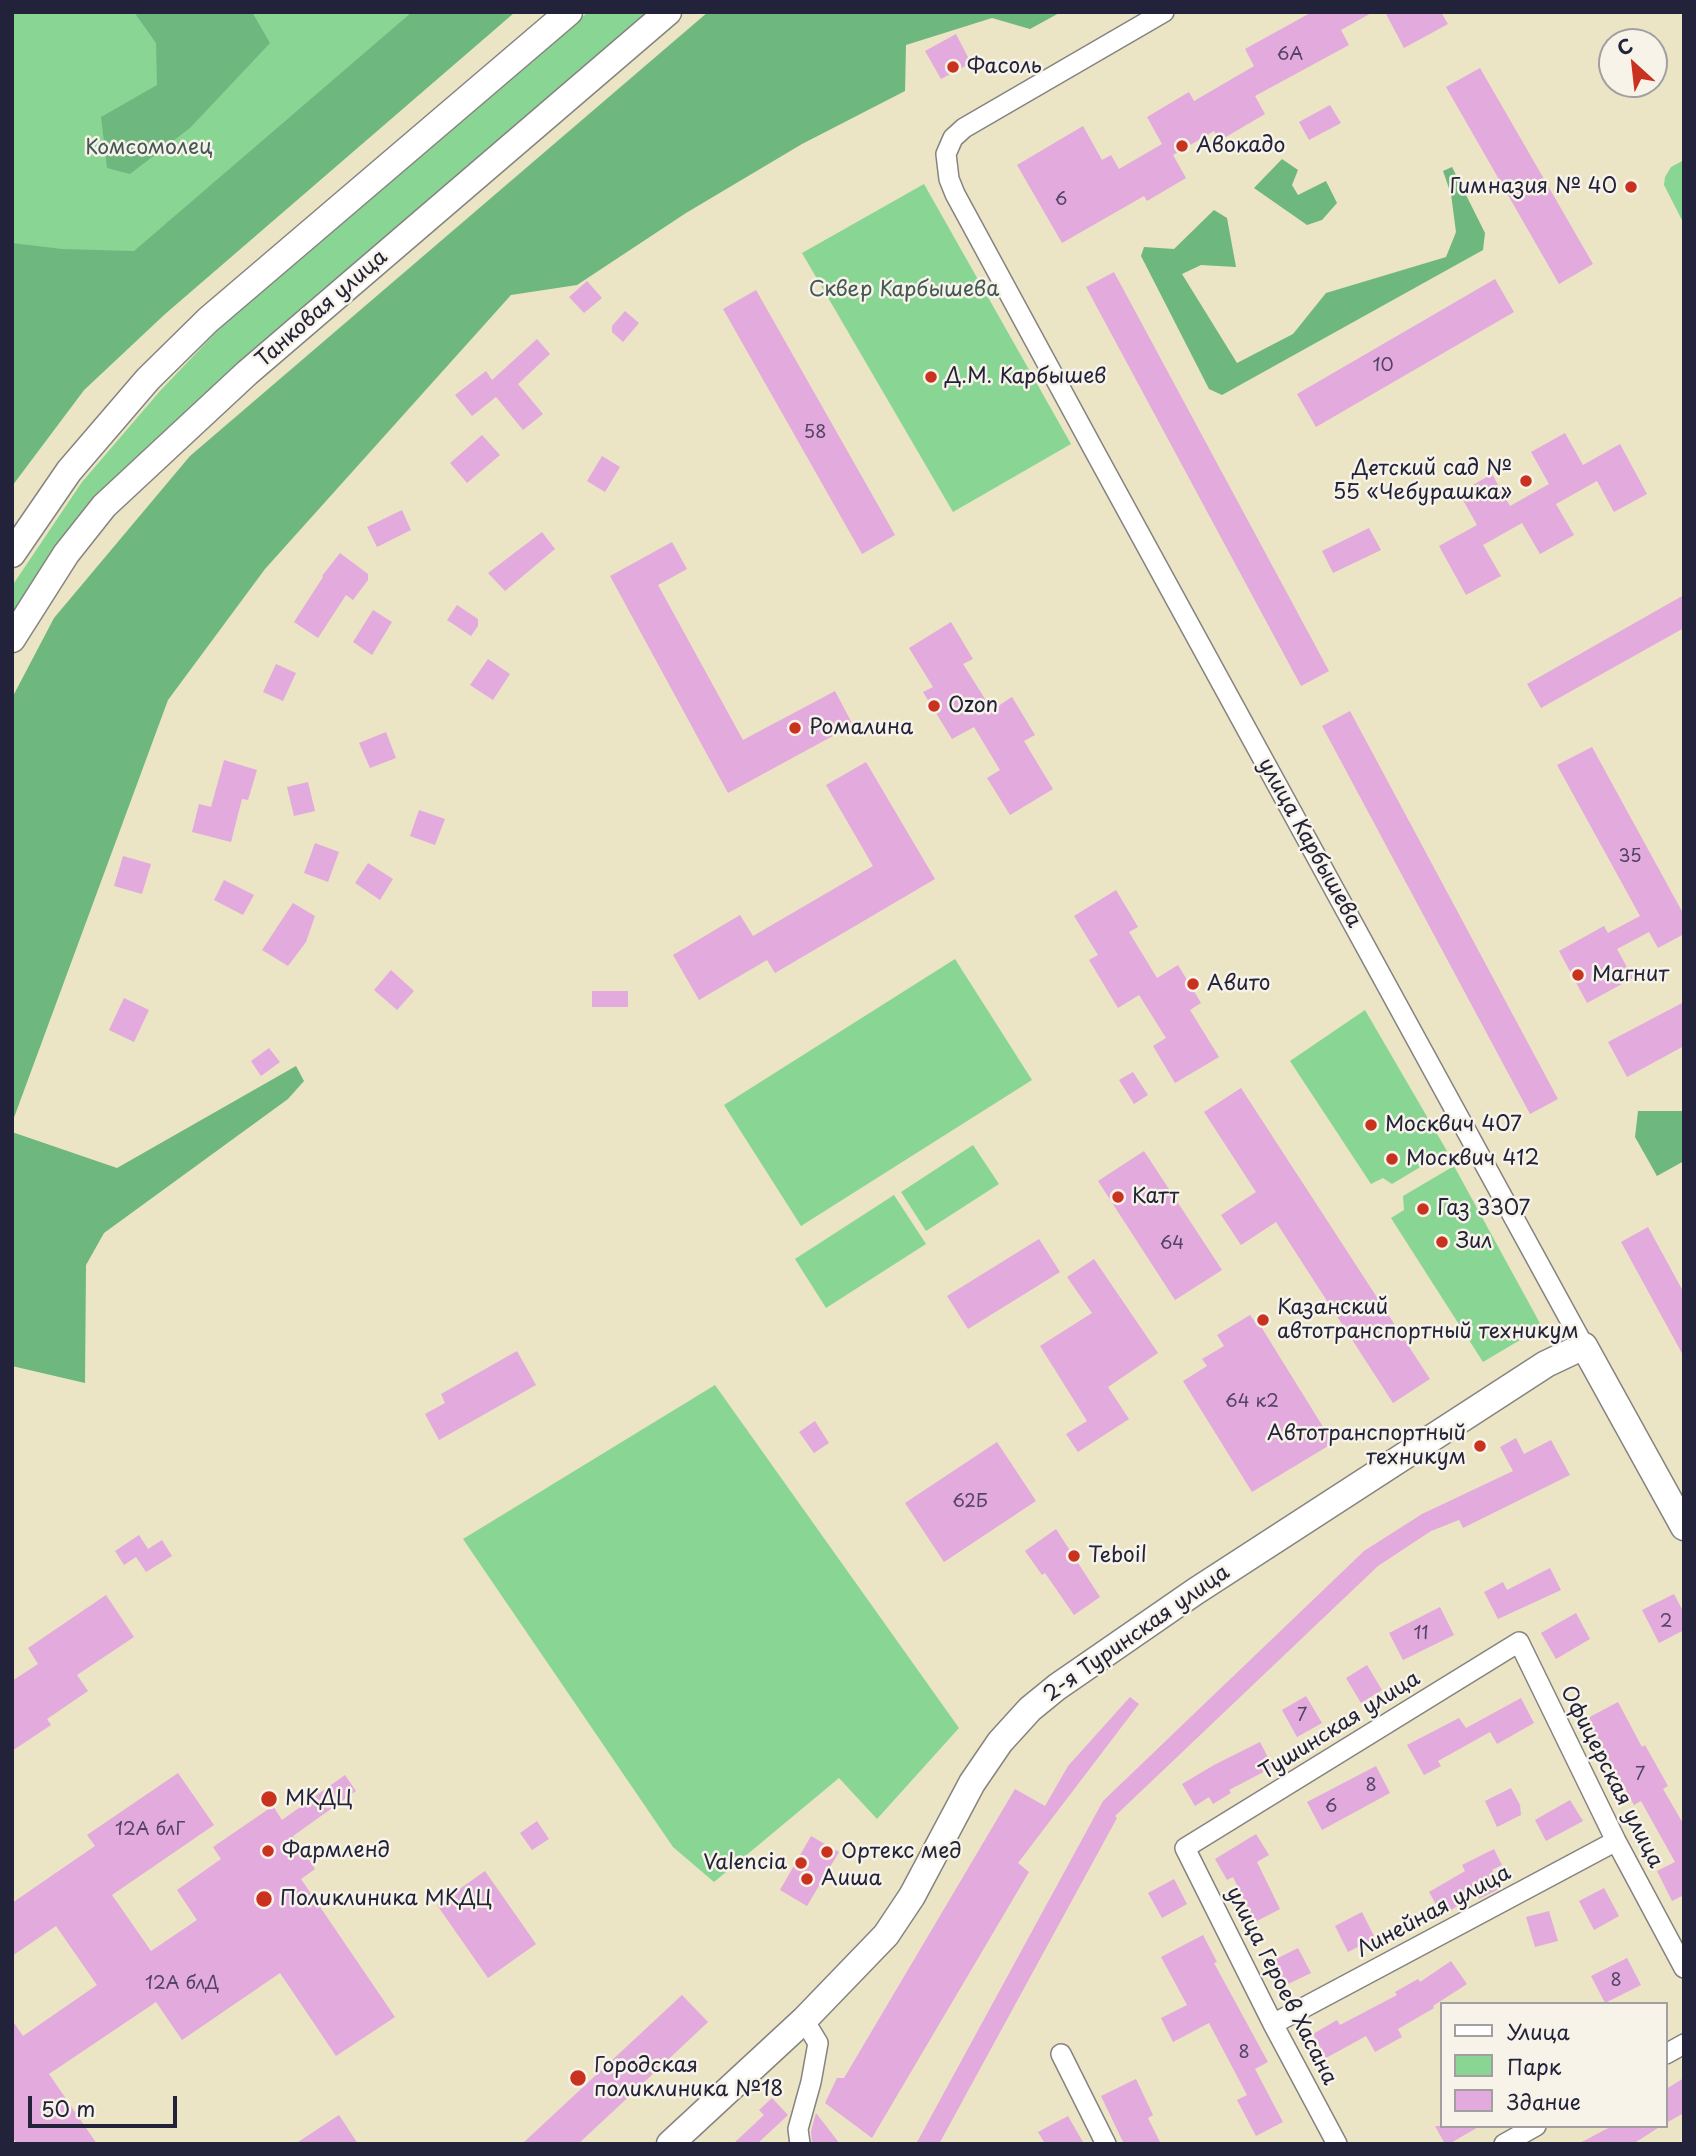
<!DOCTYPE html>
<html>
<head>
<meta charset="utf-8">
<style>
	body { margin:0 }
	#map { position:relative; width:1696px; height:2156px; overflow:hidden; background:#ebe4c5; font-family:"Playpen Sans",sans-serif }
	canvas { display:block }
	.frame { position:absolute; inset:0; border:14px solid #22223b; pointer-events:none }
	.legend { position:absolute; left:1440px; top:2002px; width:228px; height:126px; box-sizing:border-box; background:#f7f3e8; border:2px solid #a29fa3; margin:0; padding:9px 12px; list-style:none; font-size:21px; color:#22223b }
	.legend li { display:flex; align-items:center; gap:14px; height:35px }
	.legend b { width:35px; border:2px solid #a29fa3 }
	.north { position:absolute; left:1598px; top:28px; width:70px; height:70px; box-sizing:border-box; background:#f7f3e8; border:2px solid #a29fa3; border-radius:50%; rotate:333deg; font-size:19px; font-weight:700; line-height:28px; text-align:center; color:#22223b }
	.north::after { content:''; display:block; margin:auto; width:24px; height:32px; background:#c8321e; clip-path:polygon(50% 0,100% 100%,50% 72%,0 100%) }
	.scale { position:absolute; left:28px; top:2096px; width:149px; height:32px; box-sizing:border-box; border:4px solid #22223b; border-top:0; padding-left:9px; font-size:21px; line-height:24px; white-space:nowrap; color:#22223b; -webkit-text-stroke:5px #f7f3e8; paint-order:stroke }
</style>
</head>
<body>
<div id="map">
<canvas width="1696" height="2156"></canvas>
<div class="frame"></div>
<ul class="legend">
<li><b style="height:9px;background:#fff"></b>Улица</li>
<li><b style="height:19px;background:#89d694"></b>Парк</li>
<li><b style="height:19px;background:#e3aadd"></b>Здание</li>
</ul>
<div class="north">С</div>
<div class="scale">50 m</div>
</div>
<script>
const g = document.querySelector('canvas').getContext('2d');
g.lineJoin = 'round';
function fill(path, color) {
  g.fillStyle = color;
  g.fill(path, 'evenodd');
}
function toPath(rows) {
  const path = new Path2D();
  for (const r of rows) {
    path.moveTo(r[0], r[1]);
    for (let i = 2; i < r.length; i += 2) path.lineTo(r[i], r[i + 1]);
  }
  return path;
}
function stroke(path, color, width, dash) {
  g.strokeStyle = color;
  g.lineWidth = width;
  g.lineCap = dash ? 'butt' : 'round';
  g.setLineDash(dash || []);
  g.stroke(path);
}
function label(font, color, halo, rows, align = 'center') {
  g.font = font + ' "Playpen Sans",sans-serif';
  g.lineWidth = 5;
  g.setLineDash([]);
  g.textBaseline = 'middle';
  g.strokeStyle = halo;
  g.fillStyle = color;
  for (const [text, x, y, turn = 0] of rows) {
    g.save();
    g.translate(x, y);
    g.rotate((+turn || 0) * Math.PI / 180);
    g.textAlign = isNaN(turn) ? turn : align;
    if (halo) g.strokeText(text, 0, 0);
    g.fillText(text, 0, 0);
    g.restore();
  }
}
fill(toPath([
	[12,12,515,12,165,314,84,390,12,486],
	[588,12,648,12,57,547,12,613,12,586,82,482,160,391,220,328],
	[1684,160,1684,224,1664,185,1665,177,1671,167],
	[924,184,1071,444,953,512,802,253],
	[955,959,1032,1080,801,1226,724,1105],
	[1365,1010,1447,1151,1392,1184,1383,1178,1371,1184,1290,1061],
	[973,1145,999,1184,926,1231,901,1192],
	[1454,1166,1542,1327,1483,1362,1391,1218,1404,1210,1403,1196],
	[894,1195,926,1244,826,1308,795,1259],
	[715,1385,959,1728,877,1819,839,1778,714,1882,673,1847,463,1539]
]), '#89d694');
fill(toPath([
	[134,12,252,12,270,43,190,128,130,174,107,168,101,117,157,85,156,43],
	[412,12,515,12,165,314,84,390,12,486,12,243,62,249,134,251],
	[708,12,1061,12,1030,29,992,18,906,45,905,91,802,144,686,213,577,285,511,295,265,569,168,700,12,1123,12,698,54,618,190,456],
	[1282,159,1298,170,1292,185,1298,195,1326,181,1337,203,1322,220,1307,225,1254,188],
	[1452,167,1485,233,1483,250,1222,395,1209,389,1141,256,1144,247,1174,249,1214,210,1227,218,1236,267,1201,265,1182,274,1237,363,1293,334,1326,293,1446,257,1456,232,1451,194,1443,171],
	[296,1066,304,1081,288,1099,104,1233,86,1265,85,1383,12,1366,12,1132,117,1168],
	[1638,1111,1684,1111,1684,1161,1657,1176,1635,1137]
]), '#6eb77e');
fill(toPath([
	[1312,12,1373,12,1341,30,1349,45,1255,96,1265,114,1219,141,1214,131,1173,155,1186,178,1147,201,1144,196,1062,243,1017,165,1083,126,1102,160,1111,155,1119,169,1162,144,1147,117,1189,92,1194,101,1254,66,1245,49],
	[1385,12,1441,12,1448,24,1404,48],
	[956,34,971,63,941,79,925,51],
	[1480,68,1593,264,1559,284,1446,87],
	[1330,105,1341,123,1309,140,1299,122],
	[1114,272,1329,671,1301,686,1086,287],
	[1495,279,1514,312,1316,427,1297,394],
	[587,281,602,298,584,313,569,297],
	[756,290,895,535,862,554,723,309],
	[625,311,639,323,623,342,612,332,612,326],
	[537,339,550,354,518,384,543,414,523,430,496,397,472,416,455,395,486,371,492,380],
	[1565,433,1583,465,1620,444,1647,494,1614,512,1597,481,1556,504,1574,535,1540,554,1522,523,1483,545,1501,576,1466,595,1439,546,1477,525,1459,493,1492,474,1510,506,1549,484,1531,452],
	[482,435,500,455,467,483,450,463],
	[602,456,620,467,605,492,587,481],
	[402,510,411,530,377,547,367,527],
	[1369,528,1381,550,1333,573,1322,551],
	[542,532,555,549,505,591,488,573],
	[672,542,687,569,658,585,743,740,835,691,853,725,728,793,610,576],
	[340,553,368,574,368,580,353,600,346,595,318,638,294,622,323,577,322,576],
	[1684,595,1684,628,1541,708,1527,684],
	[457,605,478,619,478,626,471,636,447,620],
	[373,610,392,622,372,655,353,642],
	[951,622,973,659,963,664,992,710,1012,697,1035,735,1024,741,1053,789,1010,815,987,778,1000,770,974,727,952,739,923,692,933,687,909,648],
	[488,659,510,674,493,700,470,685],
	[276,664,296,673,283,701,263,692],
	[1350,711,1558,1099,1530,1114,1322,726],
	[386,732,396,758,370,768,359,743],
	[1592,747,1684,915,1684,934,1658,948,1649,932,1617,949,1633,978,1587,1003,1559,951,1604,926,1608,933,1640,916,1557,765],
	[224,760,257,770,248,800,242,799,231,842,192,832,199,804,211,807],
	[866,762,935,879,775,973,767,960,699,1000,673,955,740,915,753,936,873,866,826,785],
	[308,782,315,811,294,816,287,787],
	[419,810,445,819,435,845,410,836],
	[315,843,339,852,328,882,304,873],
	[123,856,151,864,142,894,114,886],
	[368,863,393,879,380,900,355,883],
	[224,880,254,895,243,915,214,900],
	[1116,890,1138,927,1129,932,1157,978,1178,965,1201,1003,1190,1010,1219,1057,1175,1083,1153,1046,1166,1038,1139,995,1118,1008,1089,960,1098,955,1074,916],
	[293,903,315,916,306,942,288,966,262,950],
	[391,970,414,991,397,1010,374,990],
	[592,991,628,991,628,1007,592,1007],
	[124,998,149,1010,134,1042,109,1030],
	[1684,1002,1684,1046,1627,1077,1608,1042],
	[269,1048,280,1062,261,1076,251,1061],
	[1133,1072,1148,1095,1134,1104,1119,1080],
	[1241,1088,1430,1379,1393,1403,1276,1222,1241,1245,1221,1215,1256,1192,1204,1112],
	[1144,1151,1222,1270,1175,1300,1098,1181],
	[1648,1227,1684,1293,1684,1357,1621,1242],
	[1039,1239,1060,1272,968,1329,947,1296],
	[1094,1259,1158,1353,1108,1387,1129,1419,1078,1452,1066,1434,1087,1421,1040,1346,1092,1313,1067,1277],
	[1250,1315,1258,1326,1260,1325,1333,1443,1252,1492,1183,1381,1207,1366,1202,1359,1224,1346,1217,1335],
	[517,1351,536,1385,439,1440,425,1414,445,1403,441,1394],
	[815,1421,829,1443,814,1453,799,1432],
	[1516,1438,1524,1454,1551,1440,1570,1475,1463,1528,1459,1520,1431,1531,1378,1566,1115,1816,1117,1818,939,2144,916,2144,1103,1801,1364,1551,1422,1514,1513,1471,1500,1447],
	[997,1442,1036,1501,944,1562,905,1503],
	[1056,1529,1100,1597,1074,1615,1045,1573,1042,1575,1025,1551],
	[139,1535,148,1549,162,1540,172,1556,146,1572,136,1557,124,1565,115,1551],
	[1550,1568,1561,1590,1498,1619,1484,1592,1503,1582,1507,1590],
	[1674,1594,1684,1613,1684,1630,1659,1643,1642,1610],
	[106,1595,134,1637,77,1675,88,1691,47,1719,51,1725,12,1751,12,1681,38,1664,28,1648],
	[1440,1607,1454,1635,1403,1660,1389,1633],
	[1576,1613,1590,1639,1556,1659,1541,1633],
	[1367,1665,1382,1690,1361,1703,1346,1678],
	[1306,1696,1322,1723,1297,1737,1282,1710],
	[1130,1697,1139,1704,1018,1863,1029,1872,872,2138,825,2103,837,2078,844,2078,1015,1789,1045,1806,1068,1766],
	[1521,1698,1534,1723,1497,1744,1490,1732,1438,1761,1441,1766,1424,1775,1407,1745,1459,1718,1466,1728],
	[1618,1702,1642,1747,1645,1745,1668,1786,1663,1789,1684,1825,1684,1895,1672,1901,1657,1871,1675,1862,1641,1801,1634,1805,1599,1741,1596,1742,1584,1720],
	[1260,1742,1273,1767,1229,1790,1231,1793,1213,1804,1209,1797,1195,1806,1182,1784,1214,1765],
	[1376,1766,1390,1793,1322,1830,1307,1802],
	[178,1773,214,1825,112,1895,151,1951,197,1920,177,1890,221,1859,213,1847,273,1806,282,1820,345,1775,356,1791,293,1836,315,1869,301,1879,395,2017,336,2056,280,1973,182,2040,156,2002,49,2074,97,2144,17,2144,12,2136,12,2020,23,2036,97,1985,56,1926,12,1956,12,1903,95,1846,87,1835],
	[1511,1788,1520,1805,1521,1815,1497,1827,1485,1801],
	[1570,1800,1583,1821,1546,1841,1535,1820],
	[537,1821,549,1839,532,1850,520,1833],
	[1256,1834,1269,1855,1257,1862,1280,1909,1255,1922,1233,1877,1227,1880,1215,1859],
	[811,1836,839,1852,807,1906,780,1890],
	[1494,1849,1502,1865,1492,1870,1501,1888,1479,1899,1477,1895,1442,1915,1429,1892,1465,1871,1462,1865],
	[485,1871,536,1944,488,1978,437,1905],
	[1174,1879,1187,1904,1162,1918,1148,1893],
	[1604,1888,1619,1916,1594,1930,1579,1901],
	[1549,1911,1558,1941,1535,1947,1526,1917],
	[1362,1912,1375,1938,1348,1952,1335,1926],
	[1203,1935,1217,1962,1214,1963,1268,2062,1255,2069,1283,2122,1256,2136,1237,2100,1247,2095,1209,2023,1173,2042,1161,2018,1187,2005,1161,1957],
	[1298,1948,1311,1973,1286,1985,1274,1960],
	[1627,1958,1641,1985,1605,2003,1591,1976],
	[1451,1961,1467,1984,1433,2006,1434,2008,1398,2029,1402,2037,1375,2052,1366,2036,1326,2058,1313,2034,1337,2020,1340,2025,1397,1995,1395,1992,1418,1979,1420,1982],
	[682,1995,708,2022,621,2104,578,2144,522,2144],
	[1684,2078,1684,2113,1666,2123,1666,2089],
	[1136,2079,1153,2115,1148,2118,1161,2144,1124,2144,1101,2096],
	[772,2098,788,2115,757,2144,733,2144,764,2115,759,2110],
	[816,2113,840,2144,812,2144,811,2131],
	[339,2115,358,2144,295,2144],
	[1068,2116,1084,2144,1045,2144,1038,2132],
	[1435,2126,1480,2126,1449,2144,1445,2144],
	[1612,2126,1661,2126,1633,2144,1578,2144]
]), '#e3aadd');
const street = toPath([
	[1164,12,964,128,953,138,946,154,949,179,955,194,1095,452,1584,1346],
	[1273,2024,1616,1841],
	[1061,2054,1106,2144],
	[1666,2054,1684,2044],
	[800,2144,798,2129,811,2082,818,2043,804,2020],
	[1337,2144,1273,2024,1185,1848,1519,1642,1616,1841,1684,1968],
	[1504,2144,1536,2126]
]);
const secondary = toPath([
	[12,554,69,471,148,379,208,320,569,12],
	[12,639,66,554,104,506,247,373,668,12],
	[670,2144,804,2020,886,1935,912,1896,972,1783,1000,1742,1030,1709,1057,1687,1196,1591,1546,1364,1584,1346,1684,1527]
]);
stroke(street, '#868380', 22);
stroke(secondary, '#868380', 29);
stroke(street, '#fff', 19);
stroke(secondary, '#fff', 26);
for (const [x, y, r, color] of [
	[953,67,7,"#c8321e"],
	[1182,146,7,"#c8321e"],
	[1631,187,7,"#c8321e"],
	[931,377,7,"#c8321e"],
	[1526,481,7,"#c8321e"],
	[934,706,7,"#c8321e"],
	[795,728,7,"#c8321e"],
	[1578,975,7,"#c8321e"],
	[1193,984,7,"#c8321e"],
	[1371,1125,7,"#c8321e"],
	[1392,1159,7,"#c8321e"],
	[1118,1197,7,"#c8321e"],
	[1423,1209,7,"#c8321e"],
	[1442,1242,7,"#c8321e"],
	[1263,1320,7,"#c8321e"],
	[1480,1446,7,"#c8321e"],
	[1074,1556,7,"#c8321e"],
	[269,1799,9,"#c8321e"],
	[268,1851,7,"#c8321e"],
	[827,1852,7,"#c8321e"],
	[801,1863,7,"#c8321e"],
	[807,1879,7,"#c8321e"],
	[264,1899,9,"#c8321e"],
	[578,2078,9,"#c8321e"]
]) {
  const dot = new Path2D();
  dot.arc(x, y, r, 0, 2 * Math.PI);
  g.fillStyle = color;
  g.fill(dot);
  stroke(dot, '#f7f3e8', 2.5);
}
label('18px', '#524464', null, [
	["6А",1290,55],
	["6",1061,200],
	["10",1383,366],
	["58",815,433],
	["35",1630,857],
	["64",1172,1244],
	["64 к2",1252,1402],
	["62Б",970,1502],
	["2",1666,1622],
	["11",1421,1634],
	["7",1302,1716],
	["7",1640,1775],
	["8",1371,1786],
	["6",1331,1807],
	["12А блГ",150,1830],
	["8",1616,1981],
	["12А блД",182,1984],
	["8",1244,2053]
]);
label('21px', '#22223b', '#f7f3e8', [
	["Фасоль",967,67],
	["Авокадо",1196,146],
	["Гимназия № 40",1617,187,"right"],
	["Д.М. Карбышев",945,377],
	["Детский сад №",1512,469,"right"],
	["55 «Чебурашка»",1512,493,"right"],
	["Ozon",948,706],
	["Ромалина",809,728],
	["Магнит",1592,975],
	["Авито",1207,984],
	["Москвич 407",1385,1125],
	["Москвич 412",1406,1159],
	["Катт",1132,1197],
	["Газ 3307",1437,1209],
	["Зил",1456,1242],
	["Казанский",1277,1308],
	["автотранспортный техникум",1277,1332],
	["Автотранспортный",1466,1434,"right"],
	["техникум",1466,1458,"right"],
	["Teboil",1088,1556],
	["МКДЦ",285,1799],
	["Фармленд",282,1851],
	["Ортекс мед",841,1852],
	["Valencia",787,1863,"right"],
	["Аиша",821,1879],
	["Поликлиника МКДЦ",280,1899],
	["Городская",594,2066],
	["поликлиника №18",594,2090]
], 'left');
label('21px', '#415856', '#f7f3e8', [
	["Комсомолец",149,148],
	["Сквер Карбышева",904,290]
]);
label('21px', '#22223b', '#f7f3e8', [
	["Танковая улица",322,309,-41],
	["улица Карбышева",1309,843,61],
	["2-я Туринская улица",1137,1634,-35],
	["Тушинская улица",1340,1726,-32],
	["Офицерская улица",1611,1777,63],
	["Линейная улица",1434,1912,-28],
	["улица Героев Хасана",1281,1986,63]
]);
</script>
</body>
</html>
